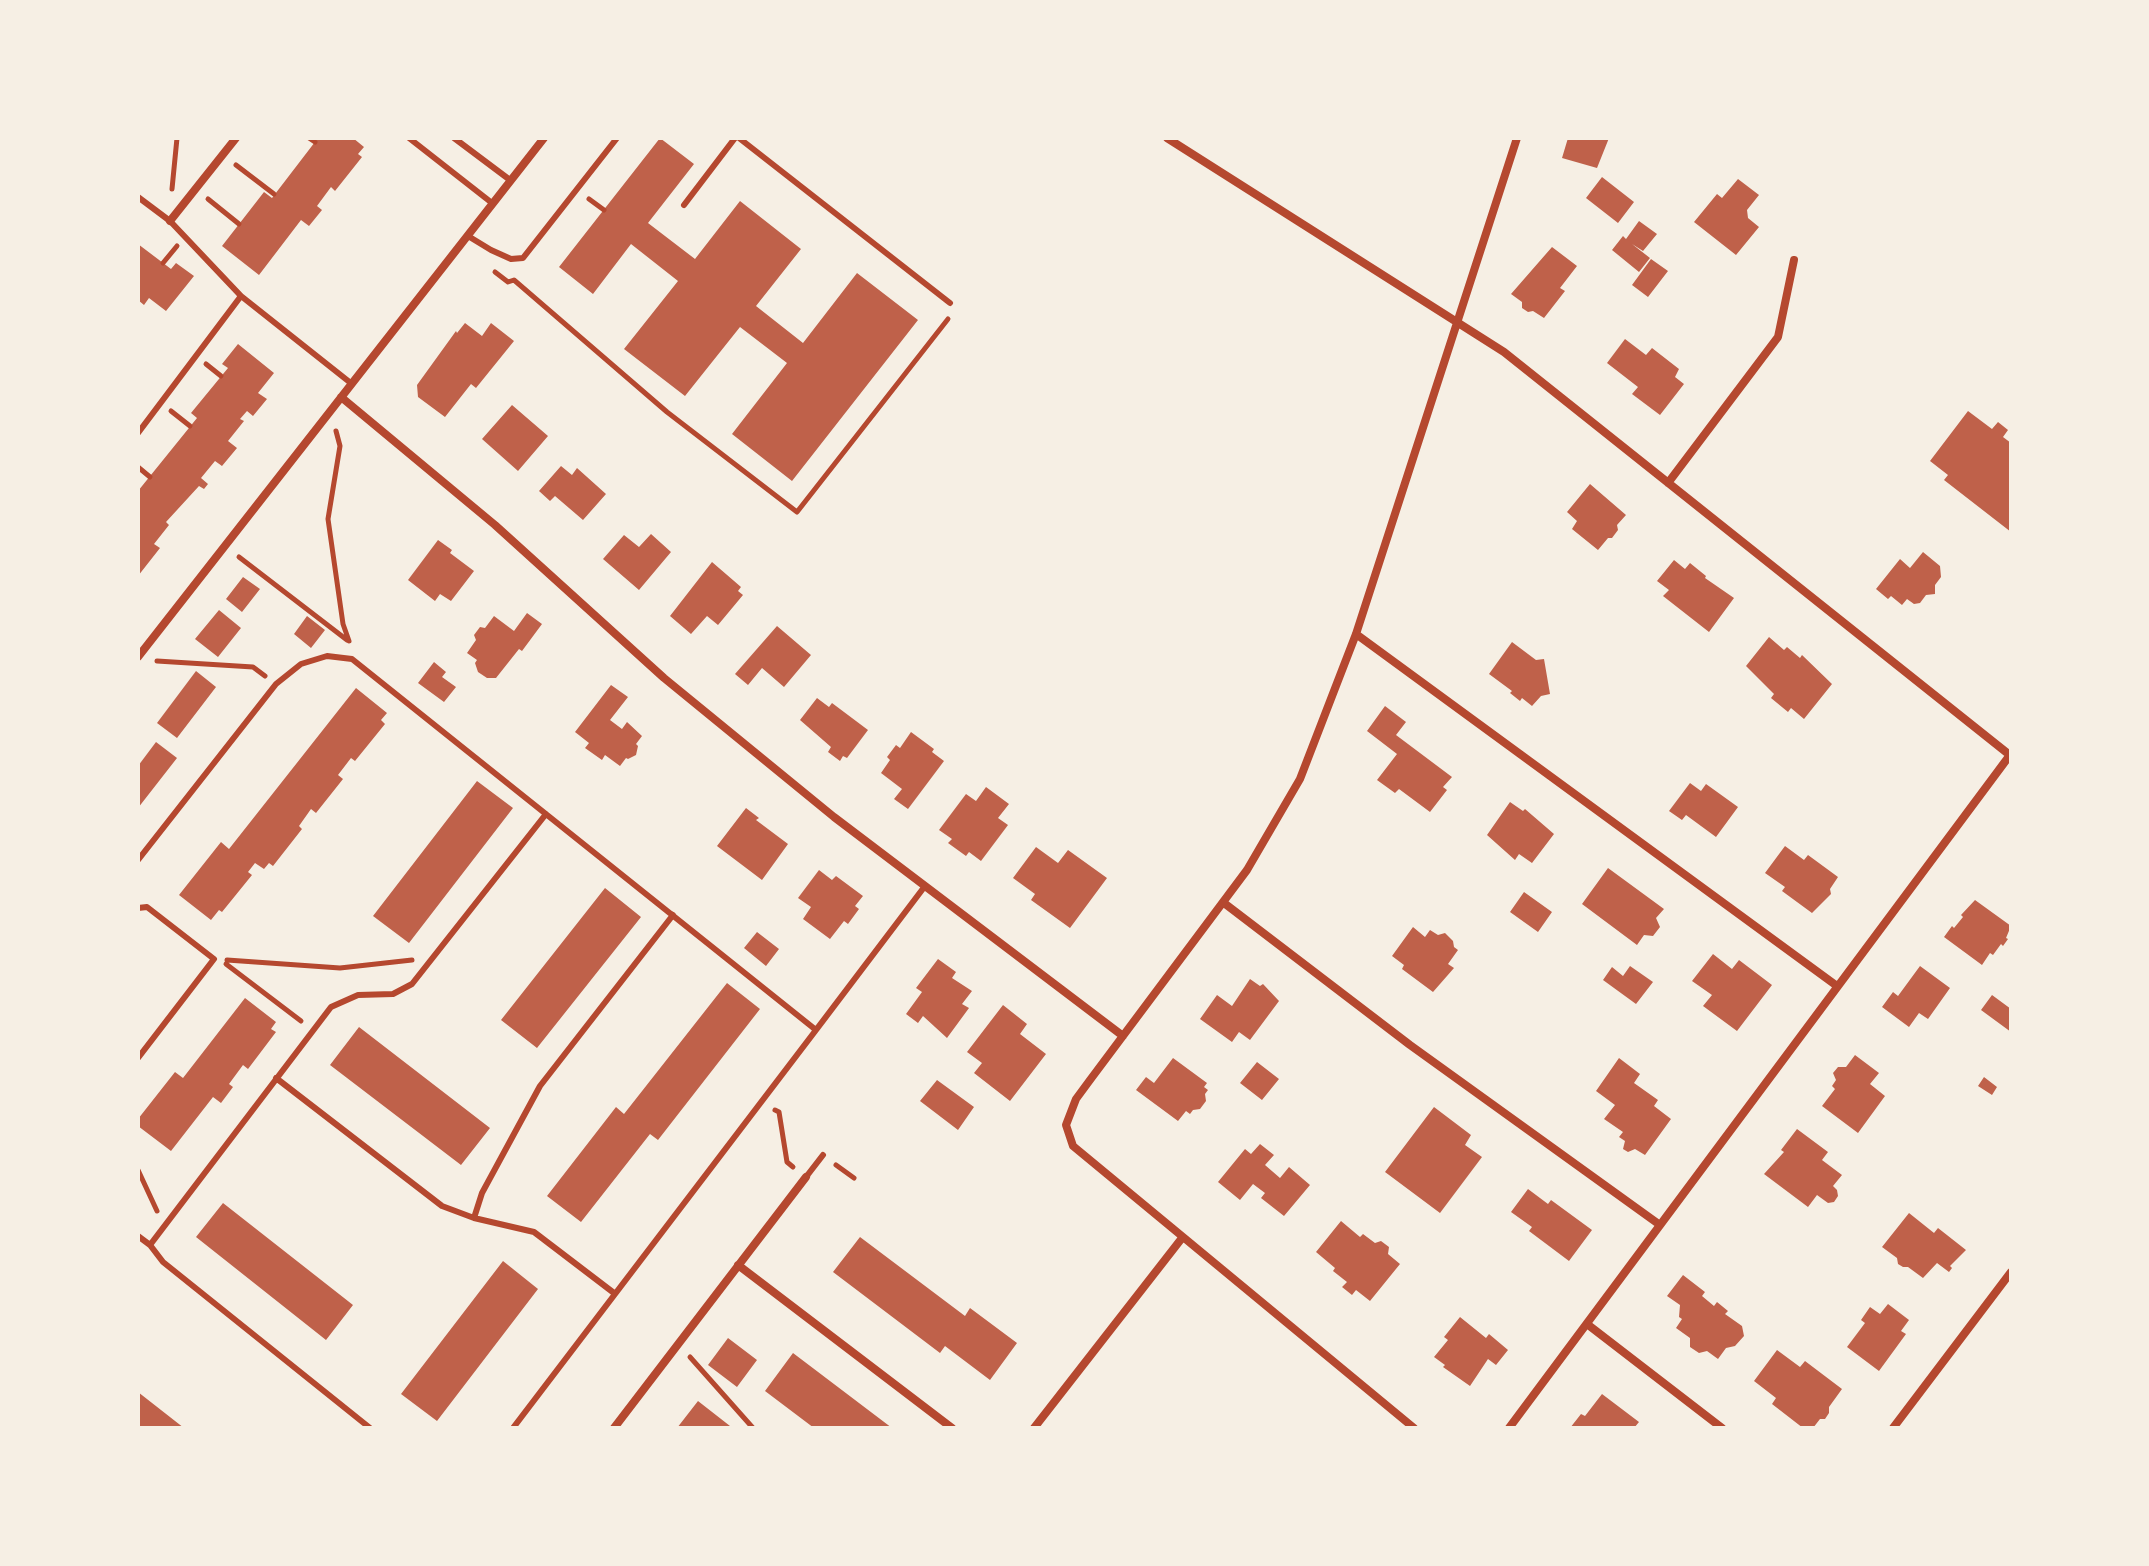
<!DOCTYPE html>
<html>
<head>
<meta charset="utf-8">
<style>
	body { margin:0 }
	#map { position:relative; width:2149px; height:1566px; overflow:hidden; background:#f6efe4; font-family:"Source Sans 3",sans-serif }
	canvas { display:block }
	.frame { position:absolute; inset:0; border:140px solid #f6efe4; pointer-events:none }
</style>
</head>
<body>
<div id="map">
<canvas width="2149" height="1566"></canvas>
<div class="frame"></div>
</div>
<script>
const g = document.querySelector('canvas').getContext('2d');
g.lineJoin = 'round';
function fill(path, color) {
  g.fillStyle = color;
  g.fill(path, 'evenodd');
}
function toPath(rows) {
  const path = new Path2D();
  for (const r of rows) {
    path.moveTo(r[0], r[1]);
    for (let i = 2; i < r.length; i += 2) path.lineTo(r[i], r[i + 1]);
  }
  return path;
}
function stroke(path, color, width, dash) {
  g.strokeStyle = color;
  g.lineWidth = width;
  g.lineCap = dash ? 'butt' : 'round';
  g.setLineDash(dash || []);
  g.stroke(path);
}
fill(toPath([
	[318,138,353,138,364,147,358,154,362,157,335,191,331,187,317,206,322,210,309,226,301,220,259,275,222,246,264,192,272,198],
	[660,138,694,164,648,223,695,259,740,201,801,249,756,306,803,343,857,273,918,320,792,481,732,434,787,363,740,327,685,396,624,349,678,281,631,244,593,294,559,267],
	[1568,138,1609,138,1597,168,1562,158],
	[1602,177,1634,202,1618,223,1586,198],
	[1738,179,1759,195,1747,210,1748,218,1759,227,1736,255,1694,222,1717,194,1722,198],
	[1639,221,1657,234,1643,251,1632,244,1650,258,1639,272,1612,250,1623,236,1626,239],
	[138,244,171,269,176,263,194,276,166,311,149,298,144,305,138,300],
	[1552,247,1577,266,1560,288,1565,291,1544,318,1533,311,1528,312,1522,308,1522,302,1511,294],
	[1651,259,1668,271,1648,297,1632,285],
	[465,323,482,336,491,323,514,341,476,388,471,384,445,417,418,397,417,385,456,331,457,333],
	[1625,339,1646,355,1652,348,1679,369,1675,377,1684,384,1660,415,1632,394,1638,387,1607,363],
	[238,344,274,373,258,393,267,399,253,416,247,411,240,419,244,421,228,441,237,448,222,466,215,461,201,478,208,484,204,489,199,486,166,522,169,525,154,544,160,548,138,576,138,491,197,418,191,413,228,368,222,364],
	[512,405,548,436,518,471,482,439],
	[1968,411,1992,429,1998,422,2008,430,2003,437,2011,443,2011,532,1944,480,1948,475,1930,461],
	[561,466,572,475,577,468,606,494,583,520,555,496,550,501,539,491],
	[1590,484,1626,515,1617,525,1618,530,1612,538,1608,538,1598,550,1572,529,1577,521,1567,512],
	[651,534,671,552,639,590,603,559,624,535,639,547],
	[438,540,452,550,450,553,474,571,451,601,440,594,435,601,408,580],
	[1923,552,1940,566,1941,577,1935,585,1935,594,1926,595,1920,603,1914,604,1907,599,1902,605,1891,596,1888,599,1876,589,1900,559,1910,568],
	[1674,560,1685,569,1690,563,1706,576,1705,578,1734,598,1709,632,1663,596,1669,590,1657,581],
	[712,562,741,587,738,591,743,595,718,625,707,616,691,634,670,616],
	[243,577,260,589,242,612,226,599],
	[219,610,241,628,218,657,195,639],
	[527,613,542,624,522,651,519,649,496,678,487,678,478,672,475,663,477,660,467,653,476,640,474,635,480,627,485,628,494,616,514,631],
	[307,616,325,630,311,648,294,634],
	[777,626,811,655,784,687,762,668,748,685,735,674],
	[1769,637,1784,650,1787,647,1800,658,1802,655,1832,684,1804,719,1791,708,1788,712,1771,698,1774,694,1746,666],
	[1512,642,1536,660,1544,659,1550,694,1541,696,1532,706,1522,698,1520,701,1510,693,1512,691,1489,674],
	[434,662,446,672,442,677,456,687,444,702,418,683],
	[196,671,216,687,177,738,157,723],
	[611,685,628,697,610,720,622,729,627,722,642,736,636,744,638,746,636,755,628,759,626,758,620,766,605,755,602,760,585,748,589,743,575,732],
	[356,688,387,713,381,720,385,724,355,761,351,758,338,775,343,779,316,813,311,809,299,826,302,829,273,866,269,863,264,869,255,863,248,872,252,875,222,912,219,910,211,920,179,895,221,842,229,849],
	[817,698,829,707,832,703,868,730,847,758,843,756,840,761,828,752,831,747,800,720],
	[1385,706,1406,722,1396,735,1452,777,1443,787,1447,790,1430,812,1399,789,1395,793,1377,780,1397,754,1367,731],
	[911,732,934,749,932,752,944,761,908,809,894,799,902,789,881,773,890,760,887,757,896,745,900,748],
	[156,742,177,758,138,808,138,766],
	[477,781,513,808,409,943,373,916],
	[1690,783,1701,791,1706,784,1738,807,1716,837,1686,815,1682,820,1669,811],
	[986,787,1009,804,998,818,1008,825,981,861,969,852,966,856,948,843,952,839,939,830,966,794,976,801],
	[1510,802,1523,811,1525,809,1554,834,1532,863,1519,854,1515,860,1487,835],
	[746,808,759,818,756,820,788,844,762,880,717,846],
	[1785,846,1804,860,1808,855,1838,877,1830,889,1831,894,1812,913,1782,891,1785,887,1765,873],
	[1036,847,1058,863,1068,850,1107,878,1070,928,1031,900,1035,894,1013,878],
	[1608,868,1664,909,1656,918,1660,927,1653,936,1644,935,1637,945,1582,904],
	[819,870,832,880,836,876,863,896,855,906,859,909,848,924,844,921,830,939,803,919,811,907,798,898],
	[605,888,641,917,537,1048,501,1020],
	[1524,892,1552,912,1538,932,1510,912],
	[1975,900,2011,926,2006,938,2008,939,2003,946,2001,944,1993,955,1990,953,1982,965,1944,937,1952,926,1954,928,1963,917,1961,915],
	[1413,927,1425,937,1430,930,1438,935,1445,933,1453,941,1454,947,1458,950,1448,964,1454,968,1433,992,1402,969,1404,965,1392,956],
	[757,932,779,949,766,966,744,948],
	[1713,954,1732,969,1739,960,1772,985,1737,1031,1703,1006,1712,995,1692,981],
	[938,959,956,972,952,978,972,991,962,1004,969,1008,947,1038,923,1016,918,1023,906,1014,922,992,916,988],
	[1630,966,1653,982,1636,1004,1603,980,1612,967,1623,976],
	[1920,966,1950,988,1928,1019,1919,1013,1909,1027,1882,1007,1893,992,1898,996],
	[1250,979,1260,986,1263,984,1279,1001,1250,1040,1239,1032,1232,1042,1200,1019,1217,995,1232,1006],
	[727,983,760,1009,658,1140,650,1134,581,1222,547,1196,616,1107,624,1114],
	[1992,995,2011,1009,2011,1032,1981,1010],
	[245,998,276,1022,271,1029,276,1032,248,1069,243,1065,229,1084,233,1087,221,1103,213,1097,171,1151,138,1126,138,1119,175,1072,183,1078],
	[1003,1005,1027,1024,1020,1034,1046,1054,1010,1101,974,1073,982,1063,967,1052],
	[359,1027,490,1128,461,1165,330,1065],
	[1855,1055,1879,1073,1870,1084,1885,1096,1858,1133,1822,1106,1835,1089,1832,1086,1836,1080,1833,1073,1838,1067,1846,1067],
	[1173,1058,1207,1083,1204,1087,1208,1090,1205,1094,1206,1101,1200,1109,1193,1110,1190,1114,1186,1111,1178,1121,1136,1090,1146,1077,1154,1083],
	[1619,1058,1640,1074,1634,1083,1658,1100,1654,1106,1671,1119,1645,1155,1635,1149,1628,1152,1623,1149,1625,1141,1619,1137,1623,1132,1604,1119,1615,1105,1596,1091],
	[1257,1062,1279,1079,1262,1100,1240,1083],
	[1984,1077,1997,1087,1992,1095,1978,1086],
	[937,1080,974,1107,958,1130,920,1101],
	[1434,1107,1471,1135,1465,1145,1482,1157,1440,1213,1385,1172],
	[1797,1129,1828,1152,1822,1160,1842,1175,1833,1186,1837,1190,1838,1196,1834,1202,1828,1203,1817,1195,1808,1207,1764,1174,1784,1152,1781,1150],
	[1260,1144,1274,1155,1265,1165,1280,1178,1289,1167,1310,1185,1284,1216,1261,1198,1265,1193,1253,1184,1240,1200,1218,1182,1245,1149,1251,1154],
	[1528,1189,1548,1204,1551,1200,1592,1230,1569,1261,1529,1231,1532,1227,1511,1212],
	[223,1203,353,1305,326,1340,196,1237],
	[1909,1213,1934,1233,1938,1228,1966,1250,1950,1266,1952,1268,1949,1272,1937,1263,1923,1278,1908,1267,1903,1267,1898,1264,1897,1258,1882,1247],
	[1341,1221,1360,1237,1363,1234,1375,1243,1381,1241,1389,1247,1388,1254,1400,1264,1370,1301,1356,1290,1352,1295,1342,1287,1347,1282,1333,1271,1335,1268,1316,1252],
	[860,1237,965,1316,970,1308,1017,1343,990,1380,945,1346,940,1353,833,1272],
	[503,1261,538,1289,437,1421,401,1394],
	[1683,1275,1705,1292,1702,1296,1714,1306,1717,1302,1728,1311,1725,1314,1742,1326,1744,1336,1735,1346,1726,1348,1718,1359,1707,1351,1699,1353,1690,1347,1690,1338,1676,1328,1682,1319,1679,1317,1680,1305,1667,1296],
	[1888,1304,1909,1320,1901,1331,1906,1334,1879,1371,1847,1347,1865,1323,1861,1320,1870,1307,1880,1314],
	[1460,1317,1486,1338,1489,1334,1508,1350,1496,1365,1488,1359,1470,1386,1443,1367,1445,1365,1434,1357,1448,1340,1444,1337],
	[728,1338,757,1360,737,1387,708,1365],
	[1777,1350,1800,1367,1805,1361,1842,1389,1829,1407,1829,1413,1825,1419,1820,1419,1813,1428,1803,1428,1772,1404,1776,1398,1754,1381],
	[793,1353,892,1428,814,1428,765,1391],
	[138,1392,184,1428,138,1428],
	[1602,1394,1639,1422,1634,1428,1570,1428,1581,1414,1585,1416],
	[698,1401,730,1426,728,1428,677,1428]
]), '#bf614a');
stroke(toPath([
	[309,138,315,142],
	[236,165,274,194],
	[172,189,177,138],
	[208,199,239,224],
	[589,199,604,210],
	[163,263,177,246],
	[495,272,508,282,514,280,667,412,797,512,948,319],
	[206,364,221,376],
	[171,411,190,426],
	[336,431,340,446,328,519,343,624,349,641],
	[138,467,150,477],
	[239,557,347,640],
	[157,661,253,667,265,676],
	[227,960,340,968,412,960],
	[226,964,301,1021],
	[775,1110,779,1112,787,1162,793,1167],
	[836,1165,854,1178],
	[138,1170,157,1211],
	[690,1357,753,1428]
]), '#b5482f', 5);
stroke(toPath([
	[409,138,492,203],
	[454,138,510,180],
	[739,138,950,303],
	[138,197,170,221,241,296],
	[684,205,735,138],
	[468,236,491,250,511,259,523,258,617,138],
	[138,433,241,296,352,384],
	[138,860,276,684,301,664,327,656,352,659,816,1030,513,1428],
	[138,908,147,907,214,959,138,1058],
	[816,1030,925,886],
	[276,1078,442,1206,474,1218,534,1232,614,1293],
	[806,1177,823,1155],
	[474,1218,482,1193,540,1086,673,915],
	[138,1236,150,1245,331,1007,358,995,393,994,412,984,546,814],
	[150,1245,163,1262,370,1428]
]), '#b5482f', 6);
stroke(toPath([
	[1167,138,1504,352,2011,756],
	[170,221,236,138],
	[341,397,495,525,664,678,834,817,1123,1036],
	[1668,483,1778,337,1794,260],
	[1356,634,1837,986],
	[138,657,544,138],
	[1224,903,1410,1045,1660,1225],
	[738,1265,952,1428],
	[1587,1324,1722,1428],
	[614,1428,806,1177],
	[1034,1428,1182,1238],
	[1414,1428,1073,1146,1066,1125,1076,1099,1090,1080,1247,870,1300,779,1356,634,1517,138],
	[1509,1428,2010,755],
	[1893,1428,2011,1272]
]), '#b5482f', 8);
</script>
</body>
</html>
